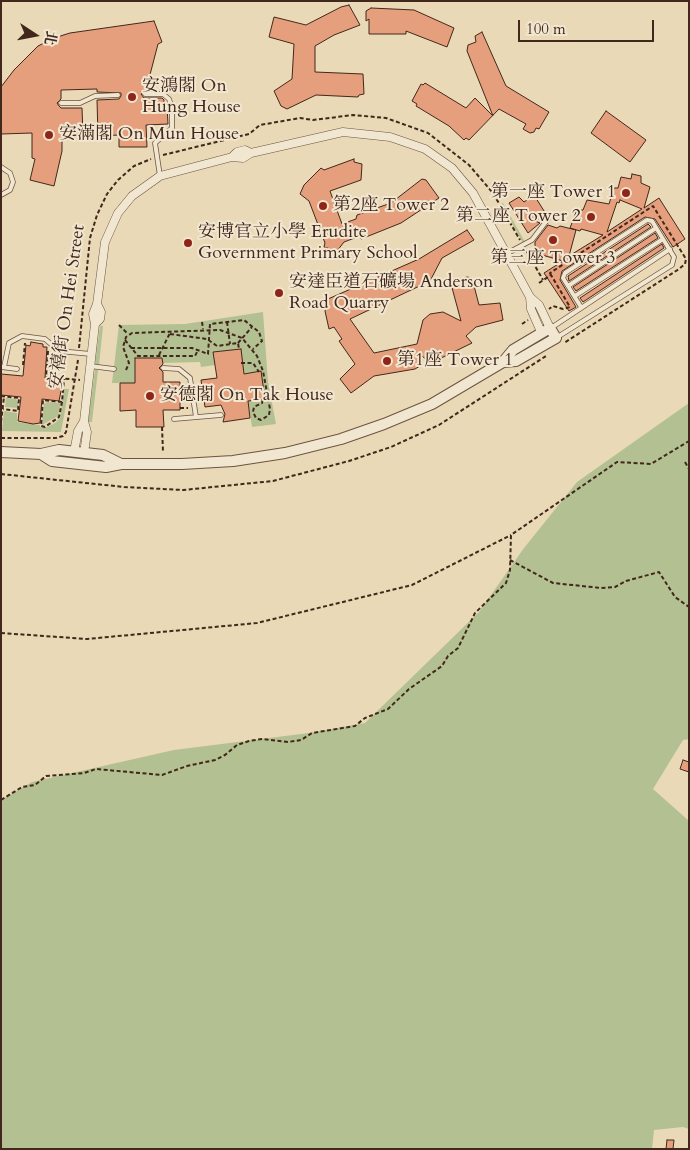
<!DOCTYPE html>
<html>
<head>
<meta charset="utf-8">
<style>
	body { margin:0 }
	#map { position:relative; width:690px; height:1150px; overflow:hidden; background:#e9d9b6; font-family:Cardo,"Noto Serif TC",serif }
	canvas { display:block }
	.frame { position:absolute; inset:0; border:2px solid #42271c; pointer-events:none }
	.north { position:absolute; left:10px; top:10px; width:50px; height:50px; -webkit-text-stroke:4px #f1e6d0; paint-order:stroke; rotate:101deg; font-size:14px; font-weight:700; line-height:20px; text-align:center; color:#42271c }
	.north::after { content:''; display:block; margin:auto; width:18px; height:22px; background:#42271c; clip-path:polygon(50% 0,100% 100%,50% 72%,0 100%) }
	.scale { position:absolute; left:518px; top:20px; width:136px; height:22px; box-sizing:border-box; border:2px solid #42271c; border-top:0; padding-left:6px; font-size:15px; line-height:18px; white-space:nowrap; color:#42271c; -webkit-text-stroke:4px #f1e6d0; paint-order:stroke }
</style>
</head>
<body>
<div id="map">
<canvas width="690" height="1150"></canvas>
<div class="frame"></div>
<div class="north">北</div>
<div class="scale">100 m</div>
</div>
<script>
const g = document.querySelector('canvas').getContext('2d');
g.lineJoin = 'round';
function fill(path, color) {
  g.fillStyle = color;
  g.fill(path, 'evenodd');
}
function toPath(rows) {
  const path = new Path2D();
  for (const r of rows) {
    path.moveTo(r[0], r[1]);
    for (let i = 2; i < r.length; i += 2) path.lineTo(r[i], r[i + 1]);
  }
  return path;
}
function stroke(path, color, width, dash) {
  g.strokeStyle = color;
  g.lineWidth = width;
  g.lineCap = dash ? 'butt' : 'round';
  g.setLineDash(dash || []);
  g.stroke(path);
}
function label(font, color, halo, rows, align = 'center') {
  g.font = font + ' Cardo,"Noto Serif TC",serif';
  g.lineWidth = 4;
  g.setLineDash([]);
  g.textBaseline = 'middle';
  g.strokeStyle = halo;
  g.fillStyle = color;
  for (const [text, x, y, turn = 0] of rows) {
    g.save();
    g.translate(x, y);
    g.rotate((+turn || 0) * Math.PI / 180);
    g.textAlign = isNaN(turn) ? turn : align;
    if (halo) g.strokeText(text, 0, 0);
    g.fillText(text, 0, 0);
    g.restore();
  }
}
fill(toPath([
	[503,203,525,242,523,243,501,204],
	[263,312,268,382,276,424,252,427,248,401,265,398,261,374,261,371,244,374,240,349,214,352,215,365,201,367,200,362,162,363,162,358,135,358,135,383,112,383,119,325,185,324],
	[100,326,103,326,99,365,95,364],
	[95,370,98,370,92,422,88,422],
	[64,389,69,389,61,432,2,431,4,411,17,413,17,422,40,425,40,427,45,428,55,423,60,418],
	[6,398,16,399,18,402,18,408,5,407],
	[47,402,61,403,58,416,42,425,44,404],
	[689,403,689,739,683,740,653,789,689,821,689,1129,683,1127,654,1130,652,1149,1,1149,1,800,32,782,174,750,309,733,365,723,479,612,524,548,577,482]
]), '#b3c091');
const building = toPath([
	[349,5,360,25,334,35,315,46,315,72,363,74,364,94,359,95,358,97,316,95,287,109,281,106,274,91,292,79,294,44,269,37,274,17,306,25,341,7,349,5],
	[371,8,414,10,454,28,447,47,406,31,406,34,369,34,369,19,366,21,366,11,371,8],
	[154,21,162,42,158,44,146,90,141,94,144,98,162,98,164,100,164,106,167,106,168,124,146,125,147,147,119,147,119,135,98,136,97,100,119,99,121,96,121,93,97,92,97,89,61,90,61,99,57,103,59,106,61,108,82,108,83,135,62,136,62,151,54,186,30,180,35,159,32,158,32,133,1,134,1,87,14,70,38,46,54,38,70,33,154,21],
	[482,32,506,86,549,112,539,129,536,128,534,132,530,133,523,129,526,124,499,109,469,140,466,138,464,140,449,126,416,106,417,104,412,101,421,84,423,85,425,83,466,108,475,98,493,116,467,51,468,45,476,42,475,36,482,32],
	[606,111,646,140,630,162,591,133,606,111],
	[354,159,354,162,362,164,361,180,330,191,342,224,356,219,357,215,391,203,422,179,426,180,439,198,401,223,361,239,360,236,344,242,337,251,324,247,325,243,309,201,300,194,304,185,321,168,324,170,354,159],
	[632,174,641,176,641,183,650,187,644,208,659,198,685,239,673,247,655,219,645,217,562,271,560,280,576,307,569,311,544,273,563,261,535,253,535,242,548,225,557,228,560,226,576,230,569,256,603,235,581,229,580,231,570,228,576,212,580,213,581,210,583,210,587,200,609,204,614,188,618,188,621,177,631,179,632,174],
	[620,200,642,209,607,232,617,202,619,203,620,200],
	[534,195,546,214,535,221,540,223,528,233,509,203,519,197,524,202,534,195],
	[648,224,651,227,569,281,568,276,648,224],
	[467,230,474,240,442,258,430,281,350,319,374,353,417,344,423,320,430,314,443,312,461,321,451,284,454,281,467,277,472,278,479,305,500,303,503,320,476,327,466,336,472,343,431,363,418,353,420,366,415,369,374,376,351,393,340,379,355,364,339,341,342,339,334,327,329,329,325,311,328,299,419,259,467,230],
	[655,233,658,238,576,291,573,287,655,233],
	[662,244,664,248,583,302,580,298,662,244],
	[31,342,43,344,43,347,47,347,45,378,61,379,62,386,59,401,42,399,40,423,33,424,18,421,21,397,1,395,1,374,23,376,26,345,30,346,31,342],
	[241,349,244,374,261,371,265,399,248,401,250,418,223,422,225,414,221,405,205,407,201,380,217,378,213,352,241,349],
	[135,358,162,358,163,364,159,368,163,372,163,382,180,382,180,410,163,410,164,427,136,427,136,410,120,411,120,383,135,383,135,358],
	[683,760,689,762,689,772,680,769,683,760],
	[667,1140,674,1140,673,1149,666,1149,667,1140]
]);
fill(building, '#e59f7c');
stroke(building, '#42271c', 1);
const service = toPath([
	[145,94,163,94,169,99,172,108,172,128,155,143,160,176],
	[61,103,80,103,95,96,118,95],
	[1,167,10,173,13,182,10,190,1,195],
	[506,254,532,240,548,219],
	[568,286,656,228],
	[575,296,663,239],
	[551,328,670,249],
	[556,338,672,265,674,257,652,221,647,220,565,273,563,278,581,307],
	[90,366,114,369],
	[1,367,17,369],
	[4,367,9,343,22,336,45,339,59,351,91,354],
	[163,368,179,369,190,378,196,417],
	[174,419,221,415]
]);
const minor = toPath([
	[232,157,243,158,251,153,343,132,390,137,425,149,452,168,473,193,530,297,539,305,550,328],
	[530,297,531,309,541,332],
	[95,324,100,319,101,312,97,304],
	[74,452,78,431,84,421],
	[84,453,87,432,84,421,95,324,93,314,97,304,105,242,118,213,132,196,160,176,232,157,237,152,245,150,251,153]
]);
const tertiary = toPath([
	[1,452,41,454,59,450,103,455,121,464],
	[41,454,52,461,106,467,121,464,182,464,233,461,285,453,341,439,384,424,432,404,503,362,513,350,550,328,556,338,516,361,503,362]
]);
stroke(service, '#6c5442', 5.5);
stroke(minor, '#6c5442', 9);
stroke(tertiary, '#6c5442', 12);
stroke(toPath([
	[163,155,249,134,260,125,300,118,313,120,353,115,386,118,428,133,469,165,493,193,520,240],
	[526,250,543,280],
	[532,261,536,259],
	[551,275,550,273,653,206,686,259,685,264,679,269,564,343],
	[539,283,551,275,570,307,563,309,553,306,549,309],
	[202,322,203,329],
	[227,322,230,344],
	[522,324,528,320],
	[119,325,128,334],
	[170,334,207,339,217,346,238,343,239,349],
	[125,340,138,356,195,356,198,350],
	[238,343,252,327],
	[79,348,90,238,97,215,107,194,118,180,134,166,151,159],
	[131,348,192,348,208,354,210,324,244,320,259,332,262,341,253,349],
	[48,351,46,377,80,380],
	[159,355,170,333],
	[241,363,253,363,259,372],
	[23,365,25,343],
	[126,370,129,363,123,347,126,337,132,333,220,330,242,338,257,356,263,371,270,409,269,415,261,420,256,418,253,412,254,407,262,403,263,399],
	[1,396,19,398,18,411,3,409],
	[62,402,43,400,41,426,45,427,59,417,62,402,64,379],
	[180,408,188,408],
	[1,422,4,397],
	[162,427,163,452],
	[1,438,56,438,63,436,66,432,78,360],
	[685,462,689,469],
	[1,474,124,487,183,490,273,481,349,461,391,447,439,425,546,356],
	[510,560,553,583,601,588,615,587,626,581,659,572,675,597,689,607],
	[1,633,87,639,257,623,412,585,511,535],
	[1,800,22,787,35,785,46,776,84,773,96,769,162,775,187,766,215,760,225,755,237,745,249,741,262,739,288,742,301,740,312,733,355,726,365,718,388,709,409,689,442,666,448,656,458,648,475,613,506,583,510,570,511,535,617,462,651,464,689,441]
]), '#42271c', 2, [4, 2.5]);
stroke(service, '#f1e6d0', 4);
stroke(minor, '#f1e6d0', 8);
stroke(tertiary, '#f1e6d0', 10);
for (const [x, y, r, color] of [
	[132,97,5,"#8f2418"],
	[49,135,5,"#8f2418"],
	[626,193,5,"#8f2418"],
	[323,206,5,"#8f2418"],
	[591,217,5,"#8f2418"],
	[553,240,5,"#8f2418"],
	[188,243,5,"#8f2418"],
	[279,293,5,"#8f2418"],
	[387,361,5,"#8f2418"],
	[150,396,5,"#8f2418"]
]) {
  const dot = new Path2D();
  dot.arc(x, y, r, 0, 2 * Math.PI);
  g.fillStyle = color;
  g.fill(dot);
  stroke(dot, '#f1e6d0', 2);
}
label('18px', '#42271c', '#f1e6d0', [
	["安鴻閣 On",142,87],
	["Hung House",142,108],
	["安滿閣 On Mun House",59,135],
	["第一座 Tower 1",616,193,"right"],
	["第2座 Tower 2",333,206],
	["第二座 Tower 2",581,217,"right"],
	["安博官立小學 Erudite",198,233],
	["Government Primary School",198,254],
	["第三座 Tower 3",553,259,"center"],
	["安達臣道石礦場 Anderson",289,283],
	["Road Quarry",289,304],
	["第1座 Tower 1",397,361],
	["安德閣 On Tak House",160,396]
], 'left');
label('18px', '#42271c', '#f1e6d0', [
	["安禧街 On Hei Street",68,307,-82]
]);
</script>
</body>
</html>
